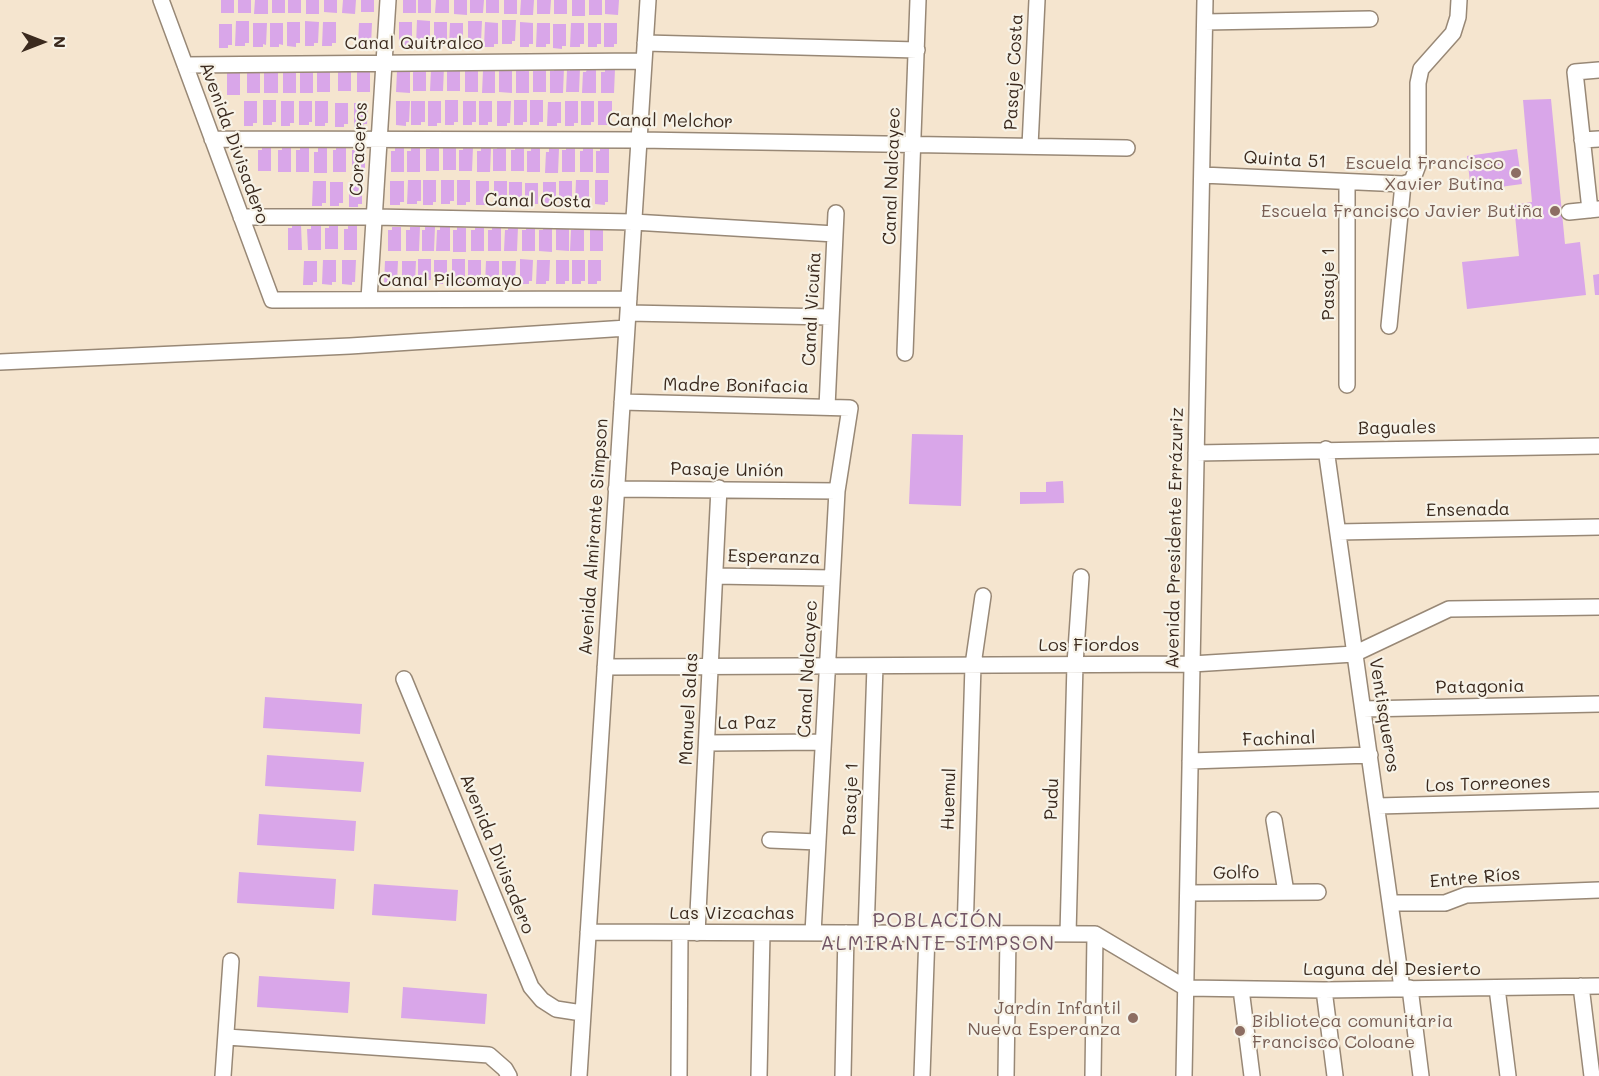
<!DOCTYPE html>
<html>
<head>
<meta charset="utf-8">
<style>
	body { margin:0 }
	#map { position:relative; width:1599px; height:1076px; overflow:hidden; background:#f5e5cf; font-family:Mali,sans-serif }
	canvas { display:block }
	.north { position:absolute; left:12px; top:12px; width:60px; height:60px; -webkit-text-stroke:4px #f7f3e8; paint-order:stroke; rotate:90deg; font-size:16px; font-weight:700; line-height:24px; text-align:center; color:#3b2a1e }
	.north::after { content:''; display:block; margin:auto; width:21px; height:27px; background:#3b2a1e; clip-path:polygon(50% 0,100% 100%,50% 72%,0 100%) }
</style>
</head>
<body>
<div id="map">
<canvas width="1599" height="1076"></canvas>
<div class="north">N</div>
</div>
<script>
const g = document.querySelector('canvas').getContext('2d');
g.lineJoin = 'round';
function fill(path, color) {
  g.fillStyle = color;
  g.fill(path, 'evenodd');
}
function toPath(rows) {
  const path = new Path2D();
  for (const r of rows) {
    path.moveTo(r[0], r[1]);
    for (let i = 2; i < r.length; i += 2) path.lineTo(r[i], r[i + 1]);
  }
  return path;
}
function stroke(path, color, width, dash) {
  g.strokeStyle = color;
  g.lineWidth = width;
  g.lineCap = dash ? 'butt' : 'round';
  g.setLineDash(dash || []);
  g.stroke(path);
}
function label(font, color, halo, rows, align = 'center') {
  g.font = font + ' Mali,sans-serif';
  g.lineWidth = 4.5;
  g.setLineDash([]);
  g.textBaseline = 'middle';
  g.strokeStyle = halo;
  g.fillStyle = color;
  for (const [text, x, y, turn = 0] of rows) {
    g.save();
    g.translate(x, y);
    g.rotate((+turn || 0) * Math.PI / 180);
    g.textAlign = isNaN(turn) ? turn : align;
    if (halo) g.strokeText(text, 0, 0);
    g.fillText(text, 0, 0);
    g.restore();
  }
}
fill(toPath([
	[221,0,234,0,234,13,221,13],
	[238,0,251,0,251,13,238,13],
	[255,0,268,0,268,14,254,14],
	[272,0,285,0,285,13,272,13],
	[288,0,301,0,301,13,288,13],
	[306,0,319,0,319,14,306,14],
	[324,0,337,0,337,13,324,12],
	[343,0,356,0,355,14,342,13],
	[361,0,374,0,374,12,361,12],
	[403,0,416,0,416,13,403,13],
	[418,0,431,0,431,13,418,13],
	[436,0,449,0,449,13,435,13],
	[454,0,467,0,467,15,454,14],
	[470,0,484,0,483,13,470,13],
	[486,0,499,0,499,13,486,13],
	[504,0,517,0,517,14,504,14],
	[521,0,534,0,533,15,520,15],
	[537,0,551,0,550,14,537,14],
	[554,0,567,0,567,14,554,14],
	[572,0,585,0,585,16,572,16],
	[589,0,602,0,602,15,589,15],
	[605,0,619,0,618,15,605,14],
	[417,20,430,21,430,42,426,42,426,45,416,45],
	[502,20,516,20,515,41,512,41,512,44,502,44],
	[236,21,249,21,249,43,245,43,245,46,235,46],
	[305,21,319,22,318,43,314,43,314,46,305,46],
	[468,21,482,21,481,42,478,42,478,45,468,45],
	[287,22,300,22,300,43,296,43,296,47,287,46],
	[323,22,336,22,336,43,332,43,332,46,322,46],
	[399,22,412,22,412,43,408,43,408,47,399,47],
	[434,22,447,22,447,43,443,43,443,47,434,46],
	[485,22,498,23,498,44,494,44,494,47,484,47],
	[520,22,533,23,533,44,529,44,529,47,520,47],
	[253,23,267,23,266,45,263,44,263,47,253,47],
	[270,23,283,23,283,45,279,44,279,47,270,47],
	[359,23,372,23,371,45,368,44,368,47,358,47],
	[450,23,463,23,463,44,459,44,459,47,449,47],
	[537,23,550,23,550,44,546,44,546,47,536,47],
	[571,23,584,23,584,44,580,44,580,47,570,47],
	[588,23,601,23,601,44,597,44,597,47,588,47],
	[604,23,617,23,617,44,614,44,614,47,604,47],
	[219,24,232,24,232,45,228,45,228,48,219,48],
	[553,24,566,24,566,46,562,46,562,49,553,48],
	[426,66,426,91,413,91,413,69],
	[330,67,330,92,317,92,317,70],
	[351,67,351,91,338,91,338,70],
	[444,67,443,91,430,91,431,70],
	[460,67,460,91,447,91,447,70],
	[304,68,313,68,313,93,300,93,300,72,304,72],
	[360,68,370,68,370,92,357,92,357,71,360,71],
	[400,68,410,68,410,93,396,92,397,71,400,71],
	[469,68,478,68,478,92,465,92,465,70,469,71],
	[486,68,495,68,495,93,482,93,483,71,486,71],
	[503,68,512,68,512,93,499,92,499,71,503,71],
	[520,68,529,68,529,93,516,93,516,71,520,71],
	[537,68,546,68,546,92,533,92,533,71,537,71],
	[554,68,564,68,563,93,550,93,550,71,554,71],
	[570,68,580,68,579,92,566,92,567,70,570,71],
	[260,69,260,93,247,93,247,72],
	[268,69,278,69,278,93,264,93,264,72,268,72],
	[286,69,296,69,296,93,283,93,283,72,286,72],
	[587,69,596,69,596,93,582,93,583,72,586,72],
	[605,69,615,69,614,93,601,93,601,72,605,72],
	[230,70,240,70,240,95,227,95,227,73,230,73],
	[1551,99,1565,244,1580,242,1586,295,1467,309,1462,262,1519,256,1514,205,1532,202,1523,100],
	[263,100,276,100,276,122,272,122,272,125,263,125],
	[445,100,458,100,458,122,454,122,454,125,445,125],
	[514,100,527,100,527,122,523,122,523,125,514,125],
	[530,100,543,100,543,122,539,122,539,125,530,125],
	[244,101,257,101,257,123,253,123,253,126,244,126],
	[281,101,294,101,294,123,290,123,290,126,281,126],
	[299,101,312,101,312,122,309,122,309,125,299,125],
	[315,101,328,101,328,123,325,123,325,126,315,126],
	[396,101,410,101,409,122,406,122,406,126,396,125],
	[411,101,425,101,425,122,421,122,421,125,411,125],
	[428,101,441,101,441,123,437,123,437,126,428,126],
	[463,101,476,101,476,122,472,122,472,125,463,125],
	[479,101,492,101,492,122,488,122,488,125,479,125],
	[497,101,511,101,510,123,507,123,507,126,497,126],
	[565,101,578,101,578,123,574,123,574,126,565,126],
	[581,101,594,101,594,122,591,122,591,125,581,125],
	[598,101,612,101,612,122,608,122,608,125,598,125],
	[548,102,561,102,561,123,557,123,557,126,547,126],
	[335,103,348,103,348,124,344,124,344,127,335,127],
	[354,103,368,103,367,124,364,124,364,127,354,127],
	[447,145,456,145,456,170,443,170,443,148,447,148],
	[430,146,439,147,439,171,426,171,426,149,430,149],
	[497,146,506,146,506,171,493,171,493,149,497,149],
	[262,147,271,147,271,171,258,171,258,150,262,150],
	[282,147,291,147,291,172,278,172,278,150,282,150],
	[300,147,309,147,309,172,296,172,296,150,300,150],
	[336,147,346,147,346,172,333,172,333,150,336,150],
	[355,147,365,147,365,171,352,171,352,150,355,150],
	[463,147,473,147,472,171,459,171,459,150,463,150],
	[515,147,524,147,524,171,511,171,511,150,515,150],
	[566,147,575,148,575,172,562,172,562,150,566,150],
	[318,148,327,148,327,173,314,173,314,152,318,152],
	[395,148,404,148,404,172,391,172,391,151,395,151],
	[411,148,420,148,420,172,407,172,407,151,411,151],
	[481,148,491,148,490,172,477,172,477,151,481,151],
	[531,148,540,148,540,172,527,172,527,151,531,151],
	[549,148,559,149,558,173,545,173,546,152,549,152],
	[583,148,593,148,593,172,580,172,580,151,583,151],
	[600,148,609,148,609,173,596,173,596,151,600,151],
	[1517,149,1522,184,1471,191,1467,156],
	[408,180,421,180,421,201,417,201,417,204,407,204],
	[423,180,436,180,436,202,433,202,433,205,423,205],
	[441,180,454,180,454,201,450,201,450,204,441,204],
	[457,180,470,180,470,202,466,202,466,205,457,205],
	[576,180,589,180,589,202,585,202,585,205,575,204],
	[595,180,608,180,608,202,605,202,605,205,595,204],
	[313,181,326,181,326,203,322,203,322,206,312,206],
	[390,181,404,181,404,202,400,202,400,205,390,205],
	[476,181,489,181,489,202,485,202,485,205,476,205],
	[494,181,507,181,507,202,503,202,503,205,494,205],
	[559,181,572,181,572,202,569,202,569,205,559,205],
	[330,182,343,182,343,203,339,203,339,206,330,206],
	[509,182,522,182,522,203,519,203,519,206,509,206],
	[543,182,556,182,556,203,552,203,552,206,543,206],
	[349,183,362,183,362,204,358,204,358,207,349,207],
	[525,183,538,183,538,204,534,204,534,207,525,207],
	[329,224,338,224,338,249,325,249,325,228,329,228],
	[292,225,301,225,302,250,288,250,288,228,292,228],
	[311,226,321,226,321,250,308,250,307,229,311,229],
	[348,226,357,226,357,250,344,250,344,229,348,229],
	[560,226,569,226,569,251,556,250,556,229,560,229],
	[392,227,401,227,401,251,388,251,388,230,392,230],
	[410,227,420,227,419,251,406,251,406,230,410,230],
	[425,227,435,227,434,251,422,251,422,230,425,230],
	[440,227,450,227,450,251,436,251,437,230,440,230],
	[457,227,466,228,466,252,453,252,453,230,457,230],
	[475,227,484,227,484,251,471,251,471,230,475,230],
	[492,227,501,227,501,251,488,251,488,230,492,230],
	[508,227,518,227,517,251,504,251,505,230,508,230],
	[526,227,535,227,535,251,522,251,522,230,526,230],
	[543,227,552,227,552,252,539,251,539,230,543,230],
	[574,227,584,227,584,251,570,251,571,230,574,230],
	[594,227,603,227,603,251,590,251,590,230,593,230],
	[418,259,431,259,431,280,427,280,427,283,418,283],
	[452,259,465,259,465,280,461,280,461,283,452,283],
	[520,259,533,260,532,281,529,281,529,284,520,284],
	[323,260,336,260,336,282,332,282,332,285,322,284],
	[342,260,356,260,355,282,352,282,352,285,342,284],
	[434,260,447,260,447,281,443,281,443,284,434,284],
	[468,260,481,260,481,281,477,281,477,284,468,284],
	[537,260,550,260,549,281,546,281,546,284,536,284],
	[556,260,569,260,569,281,565,281,565,284,556,284],
	[572,260,585,260,585,281,581,281,581,284,572,284],
	[588,260,601,260,601,281,597,281,597,284,588,284],
	[304,261,317,261,317,282,313,282,313,285,303,285],
	[385,261,398,261,397,282,394,282,394,285,384,285],
	[402,261,416,261,415,282,412,282,411,285,402,285],
	[486,261,499,261,499,282,495,282,495,285,485,285],
	[502,261,516,261,515,282,511,282,511,285,502,285],
	[1599,274,1599,295,1595,295,1593,275],
	[912,434,963,435,961,506,909,504],
	[1063,481,1064,503,1020,504,1020,492,1046,492,1046,482],
	[265,697,362,704,360,734,263,728],
	[267,755,364,762,361,792,265,786],
	[259,814,356,821,354,851,257,845],
	[239,872,336,879,334,909,237,903],
	[374,884,458,890,456,921,372,915],
	[259,976,350,982,348,1013,257,1007],
	[403,987,487,994,485,1024,401,1018]
]), '#d9a6e9');
const minor = toPath([
	[161,0,272,300,629,299],
	[1205,22,1370,19],
	[645,43,917,50],
	[185,65,643,61],
	[212,139,639,140,1127,148],
	[1582,140,1599,139],
	[1030,146,1037,0],
	[1202,175,1403,184],
	[1347,182,1347,385],
	[1590,210,1575,72,1599,70],
	[1569,212,1599,209],
	[241,217,374,217,633,222,835,234],
	[369,299,388,0],
	[628,313,831,317],
	[1389,326,1403,184,1412,181,1418,165,1418,83,1421,69,1453,33,1458,17,1459,0],
	[905,353,918,0],
	[0,362,350,346,627,328],
	[622,402,850,408,837,491,813,933],
	[827,407,836,213],
	[1326,449,1402,988],
	[1196,453,1599,446],
	[616,489,837,491],
	[1338,532,1599,527],
	[715,576,832,578],
	[605,667,1192,664,1354,654,1449,609,1599,607],
	[404,679,531,987,542,1000,556,1009,582,1013],
	[1363,709,1599,704],
	[707,743,823,742],
	[1190,761,1370,755],
	[1378,806,1599,800],
	[1274,820,1286,892],
	[770,840,818,842],
	[1188,893,1318,892],
	[1391,903,1445,903,1466,895,1599,890],
	[588,932,1095,934,1186,988,1324,990,1599,986],
	[697,933,719,488],
	[866,933,875,666],
	[965,934,973,665,983,596],
	[1068,934,1075,664,1081,577],
	[1581,986,1592,1076],
	[1410,988,1421,1076],
	[1497,988,1508,1076],
	[1241,989,1252,1076],
	[1324,990,1335,1076],
	[227,1037,489,1055,505,1069,509,1076],
	[223,1076,231,961],
	[579,1076,648,0],
	[679,1076,680,933],
	[759,1076,762,933],
	[843,1076,846,933],
	[922,1076,927,934],
	[1006,1076,1008,934],
	[1093,1076,1095,934],
	[1184,1076,1205,0]
]);
stroke(minor, '#988876', 18);
stroke(minor, '#fff', 15);
for (const [x, y, r, color] of [
	[1516,173,6,"#8d6e63"],
	[1555,211,6,"#8d6e63"],
	[1133,1018,6,"#8d6e63"],
	[1240,1031,6,"#8d6e63"]
]) {
  const dot = new Path2D();
  dot.arc(x, y, r, 0, 2 * Math.PI);
  g.fillStyle = color;
  g.fill(dot);
  stroke(dot, '#f7f3e8', 2);
}
label('18px', '#3b2a1e', '#f7f3e8', [
	["Canal Quitralco",414,43],
	["Pasaje Costa",1014,72,-87],
	["Canal Melchor",670,121,1],
	["Avenida Divisadero",234,143,70],
	["Coraceros",359,149,-87],
	["Quinta 51",1285,160,3],
	["Canal Nalcayec",892,176,-88],
	["Canal Costa",538,201,1],
	["Canal Pilcomayo",450,280],
	["Pasaje 1",1328,284,-90],
	["Canal Vicuña",812,309,-87],
	["Madre Bonifacia",736,386,1],
	["Baguales",1397,428,-1],
	["Pasaje Unión",727,470,1],
	["Ensenada",1468,510,-1],
	["Avenida Almirante Simpson",594,537,-86],
	["Avenida Presidente Errázuriz",1175,538,-89],
	["Esperanza",774,557,1],
	["Los Fiordos",1089,645],
	["Canal Nalcayec",808,669,-87],
	["Patagonia",1480,687,-1],
	["Manuel Salas",689,709,-87],
	["Ventisqueros",1384,715,81],
	["La Paz",747,723,-1],
	["Fachinal",1279,739,-2],
	["Los Torreones",1488,784,-2],
	["Pasaje 1",851,799,-88],
	["Huemul",949,799,-88],
	["Pudu",1052,799,-88],
	["Avenida Divisadero",497,854,68],
	["Golfo",1236,873,-1],
	["Entre Ríos",1475,878,-5],
	["Las Vizcachas",732,913],
	["Laguna del Desierto",1392,969]
]);
label('18px', '#785e54', '#f7f3e8', [
	["Escuela Francisco",1504,163],
	["Xavier Butina",1504,184],
	["Escuela Francisco Javier Butiña",1543,211],
	["Jardín Infantil",1121,1008],
	["Nueva Esperanza",1121,1029],
	["Biblioteca comunitaria",1252,1021,"left"],
	["Francisco Coloane",1252,1042,"left"]
], 'right');
g.letterSpacing = '1.5px';
label('20px', '#725565', '#f7f3e8', [
	["POBLACIÓN",938,921],
	["ALMIRANTE SIMPSON",938,944]
]);
g.letterSpacing = '0px';
</script>
</body>
</html>
